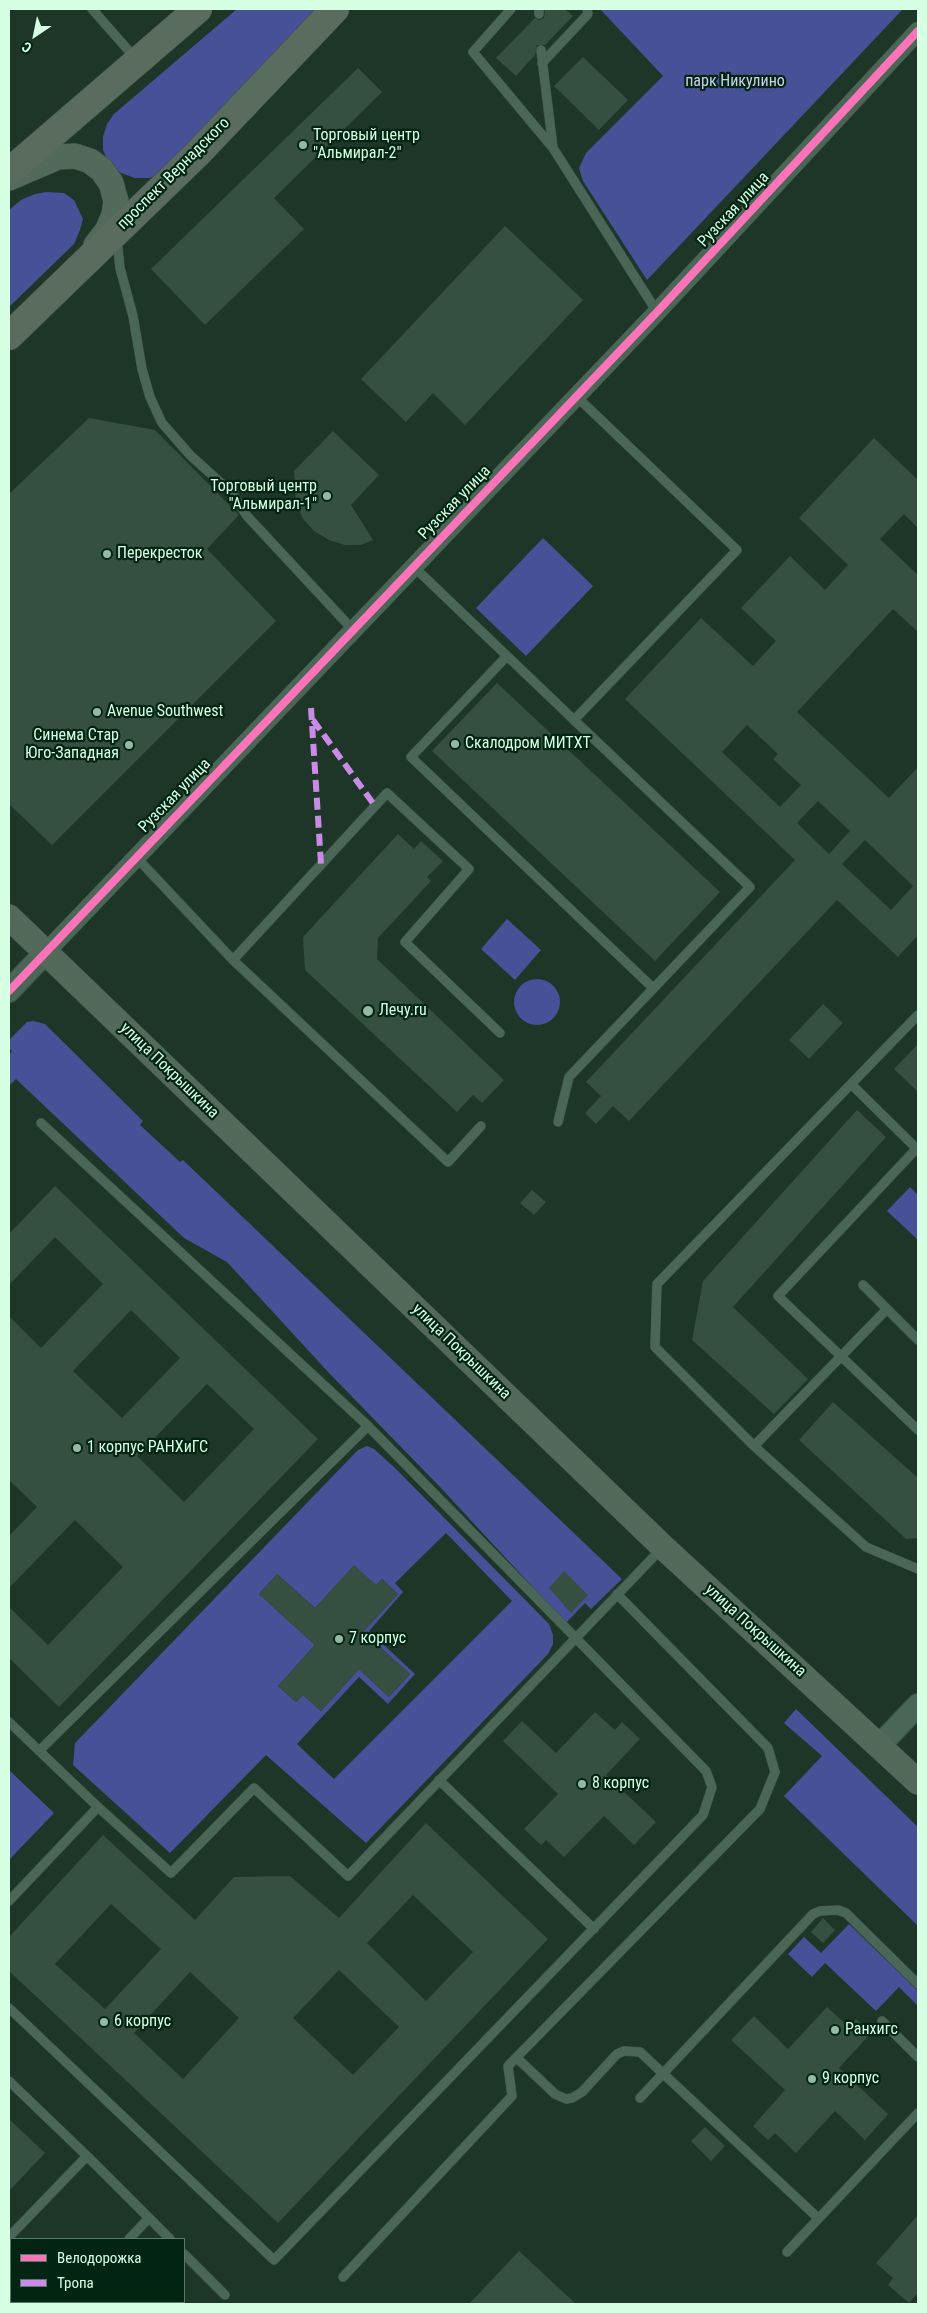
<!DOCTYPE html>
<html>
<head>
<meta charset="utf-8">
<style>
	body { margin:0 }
	#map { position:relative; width:927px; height:2313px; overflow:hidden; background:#1e3628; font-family:"Roboto Condensed",sans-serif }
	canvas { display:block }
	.frame { position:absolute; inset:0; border:10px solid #d6ffe4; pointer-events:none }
	.legend { position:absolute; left:10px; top:2238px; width:175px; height:65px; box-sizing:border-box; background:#012512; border:1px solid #567c66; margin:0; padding:6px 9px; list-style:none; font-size:15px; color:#d6ffe4 }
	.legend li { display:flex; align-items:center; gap:10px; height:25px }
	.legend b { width:25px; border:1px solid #567c66 }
	.north { position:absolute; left:10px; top:10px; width:50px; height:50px; -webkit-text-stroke:4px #012512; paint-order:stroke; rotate:214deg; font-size:14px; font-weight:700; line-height:20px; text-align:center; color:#d6ffe4 }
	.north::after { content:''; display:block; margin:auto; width:18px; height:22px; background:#d6ffe4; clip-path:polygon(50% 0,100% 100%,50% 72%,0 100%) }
</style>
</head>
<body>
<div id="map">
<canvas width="927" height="2313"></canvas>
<div class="frame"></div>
<ul class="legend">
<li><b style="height:6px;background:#fb73b8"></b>Велодорожка</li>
<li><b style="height:6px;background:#ca8be6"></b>Тропа</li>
</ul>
<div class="north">С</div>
</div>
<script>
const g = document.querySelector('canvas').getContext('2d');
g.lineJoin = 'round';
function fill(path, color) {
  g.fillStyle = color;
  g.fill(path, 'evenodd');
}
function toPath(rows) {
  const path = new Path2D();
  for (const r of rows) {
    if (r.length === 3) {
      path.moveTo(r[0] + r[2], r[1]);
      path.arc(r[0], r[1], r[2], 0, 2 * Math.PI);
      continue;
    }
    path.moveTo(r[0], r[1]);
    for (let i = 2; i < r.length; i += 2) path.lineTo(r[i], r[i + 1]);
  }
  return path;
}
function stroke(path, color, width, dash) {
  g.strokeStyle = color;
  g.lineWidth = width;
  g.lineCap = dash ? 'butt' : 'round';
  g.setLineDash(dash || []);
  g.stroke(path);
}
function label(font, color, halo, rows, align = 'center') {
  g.font = font + ' "Roboto Condensed",sans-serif';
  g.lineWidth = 4.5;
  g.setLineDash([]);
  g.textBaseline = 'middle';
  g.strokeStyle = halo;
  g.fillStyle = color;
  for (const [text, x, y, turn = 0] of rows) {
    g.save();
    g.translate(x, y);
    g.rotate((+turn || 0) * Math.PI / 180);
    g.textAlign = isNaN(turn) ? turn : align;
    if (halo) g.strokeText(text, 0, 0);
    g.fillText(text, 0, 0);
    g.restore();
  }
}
fill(toPath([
	[237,9,319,9,161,174,149,178,135,178,121,173,109,164,103,150,103,137,107,124,114,114],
	[600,9,903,9,647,280,583,181,579,168,586,153,663,76],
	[46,192,64,193,74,200,83,219,80,230,74,244,9,307,9,210,21,200,35,194],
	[543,538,593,586,526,656,476,608],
	[507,919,541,950,515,980,481,949],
	[537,1002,23],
	[33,1021,45,1024,143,1121,140,1125,180,1162,183,1160,622,1579,591,1609,585,1603,566,1623,440,1487,329,1373,227,1262,184,1238,16,1079,9,1086,9,1055,12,1051,9,1048,9,1040,27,1022],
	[910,1187,918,1195,918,1240,887,1211],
	[367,1446,374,1449,395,1468,549,1624,553,1635,553,1644,548,1654,366,1843,266,1755,170,1853,73,1765,75,1743,358,1450],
	[446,1533,512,1601,334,1779,297,1744,359,1677,388,1704,415,1674,369,1631,403,1592,395,1583],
	[354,1566,376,1585,382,1579,398,1594,363,1632,410,1674,389,1697,359,1669,321,1711,303,1695,296,1702,278,1686,315,1645,259,1594,277,1574,315,1608],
	[796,1709,918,1827,918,1926,784,1796,822,1756,784,1723],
	[9,1770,54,1813,9,1860],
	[849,1924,918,1991,918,2006,899,1987,876,2011,825,1963,812,1977,788,1954,804,1937,821,1953]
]), '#475197');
fill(toPath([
	[545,9,565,9,573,16,545,45,537,45,535,55,516,76,496,58,535,18,539,20,544,18],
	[583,57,628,100,599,130,554,86],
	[358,68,382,92,274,198,304,229,205,325,151,269],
	[505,226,583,300,465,425,433,393,406,422,361,379],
	[89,418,155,430,239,515,207,549,276,621,52,845,9,804,9,494],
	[333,431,379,475,351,505,373,540,361,545,345,545,329,540,314,531,303,519,296,504,294,471],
	[874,438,918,480,918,528,904,514,880,539,918,575,918,632,893,609,797,712,889,798,918,767,918,935,898,957,837,900,629,1121,613,1106,596,1124,585,1113,601,1096,586,1082,795,860,625,699,701,618,753,666,776,641,741,608,790,556,825,590,848,565,799,518],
	[747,725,778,754,773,759,801,785,780,807,722,752],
	[818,801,850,831,829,854,797,823],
	[865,840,913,886,891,910,842,864],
	[497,683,720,892,655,961,432,751],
	[398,834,414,849,421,841,443,861,427,877,431,881,378,938,377,959,504,1080,482,1103,473,1095,457,1112,305,970,303,937],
	[823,1004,843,1023,809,1059,789,1040],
	[918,1044,918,1092,894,1069],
	[857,1110,886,1137,733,1307,808,1379,774,1414,692,1340,703,1281],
	[55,1186,318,1439,59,1707,9,1658,9,1607,48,1645,123,1567,75,1520,9,1588,9,1536,37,1507,9,1480,9,1316,41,1348,103,1284,55,1237,9,1285,9,1234],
	[131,1310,180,1358,122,1418,73,1371],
	[207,1384,254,1429,184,1502,137,1456],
	[532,1190,546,1202,534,1215,520,1203],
	[833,1402,918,1478,918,1538,906,1539,799,1440],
	[354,1565,376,1585,382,1579,398,1594,363,1632,410,1674,389,1697,359,1669,321,1711,303,1695,296,1702,278,1686,315,1645,259,1594,277,1574,315,1608],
	[564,1571,588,1595,571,1613,549,1588],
	[595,1712,615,1730,622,1722,640,1739,606,1775,656,1822,634,1845,604,1816,564,1857,546,1840,541,1845,524,1829,558,1794,503,1741,522,1721,556,1753],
	[426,1823,548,1939,278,2223,9,1971,9,1937,103,1835,195,1920,234,1877,290,1876,339,1918],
	[413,1895,473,1952,426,2001,367,1943],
	[111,1904,161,1949,105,2009,55,1964],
	[339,1970,399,2027,353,2075,293,2018],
	[190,1972,239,2018,183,2079,134,2033],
	[823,1918,835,1930,823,1943,811,1932],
	[827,2007,849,2027,856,2019,871,2033,839,2068,888,2114,865,2140,835,2111,796,2153,775,2133,768,2140,753,2126,785,2090,731,2040,754,2016,788,2049],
	[9,2119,45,2153,9,2191],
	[705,2127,725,2146,711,2161,691,2141],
	[918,2215,918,2293,909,2303,888,2285,893,2278,876,2263],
	[519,2251,576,2304,469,2304]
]), '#354f40');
const service = toPath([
	[92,9,136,59],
	[511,9,473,52,553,148,657,312],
	[539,9,539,14],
	[541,50,553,148],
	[542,63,588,14,587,9],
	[117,239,120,268,133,316,142,369,150,397,162,423,190,455,232,493,247,516,353,630],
	[413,566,574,720],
	[507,656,411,757,653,988],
	[136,857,233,960,448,1162,481,1126],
	[233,960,387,793,469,869,405,942,500,1033],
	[918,1015,657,1284,655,1347,754,1446,866,1547,918,1569],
	[852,1085,917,1149],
	[558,1122,569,1077,750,887,574,720,737,550,576,396],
	[41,1123,368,1426],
	[918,1147,778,1296,918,1430],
	[863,1285,887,1309],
	[754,1446,887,1309,918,1340],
	[9,1722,98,1807],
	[439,1780,594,1929],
	[9,1901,98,1807,171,1873,254,1788,348,1876,663,1547],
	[9,2008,274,2260,703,1815,712,1787,706,1771,368,1426,39,1751],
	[882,2021,918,2057],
	[517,2058,555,2094,566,2099,572,2098,582,2092,617,2054,624,2051,640,2052,818,2218],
	[9,2081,87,2156,9,2237],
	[640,2098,813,1914,820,1911,838,1910,846,1913,918,1984],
	[87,2156,170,2239],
	[129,2239,149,2218],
	[787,2252,918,2113],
	[184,2254,225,2295],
	[343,2277,512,2096,508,2066,760,1809,775,1772,768,1748,617,1594],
	[65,2304,67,2302]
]);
const minor = toPath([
	[46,952,657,312,918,31]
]);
const tertiary = toPath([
	[9,991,46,952],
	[880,1745,918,1705]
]);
const secondary = toPath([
	[9,178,58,157,75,156,90,161,102,170,111,183,116,201,114,215,107,231,96,245],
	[9,917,663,1547,918,1782]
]);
const primary = toPath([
	[9,172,198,9],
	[9,336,198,153,335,9]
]);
stroke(service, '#3d5246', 10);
stroke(minor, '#3d5246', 19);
stroke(tertiary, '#3d5246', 24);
stroke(secondary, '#3d5246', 26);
stroke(primary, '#3d5246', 29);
stroke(service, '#496656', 9);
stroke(minor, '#496656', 18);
stroke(tertiary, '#496656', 22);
stroke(secondary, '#53695a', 25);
stroke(primary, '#5a6c5d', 28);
stroke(toPath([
	[311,708,321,864],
	[313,720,375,806]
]), '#ca8be6', 6, [12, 6]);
stroke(toPath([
	[9,991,657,312,918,31]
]), '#fb73b8', 8);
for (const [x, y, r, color] of [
	[303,145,5,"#96b9a2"],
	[327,496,5,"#96b9a2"],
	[107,554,5,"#96b9a2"],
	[97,712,5,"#96b9a2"],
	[455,744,5,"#96b9a2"],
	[129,745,5,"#96b9a2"],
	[368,1011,6,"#96b9a2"],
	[77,1448,5,"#96b9a2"],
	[339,1639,5,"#96b9a2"],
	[582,1784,5,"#96b9a2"],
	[104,2022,5,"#96b9a2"],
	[835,2030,5,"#96b9a2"],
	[812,2079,5,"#96b9a2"]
]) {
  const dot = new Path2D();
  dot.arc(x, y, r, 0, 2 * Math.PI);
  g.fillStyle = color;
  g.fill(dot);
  stroke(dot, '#012512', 2);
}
label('16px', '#ccd1ea', '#012512', [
	["парк Никулино",735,82]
]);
label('16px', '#d6ffe4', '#012512', [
	["Торговый центр",313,136],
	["\"Альмирал-2\"",313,154],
	["Торговый центр",317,487,"right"],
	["\"Альмирал-1\"",317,505,"right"],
	["Перекресток",117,554],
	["Avenue Southwest",107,712],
	["Синема Стар",119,736,"right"],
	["Юго-Западная",119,754,"right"],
	["Скалодром МИТХТ",465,744],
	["Лечу.ru",379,1011],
	["1 корпус РАНХиГС",87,1448],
	["7 корпус",349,1639],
	["8 корпус",592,1784],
	["6 корпус",114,2022],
	["Ранхигс",845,2030],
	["9 корпус",822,2079]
], 'left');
label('16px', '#d6ffe4', '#012512', [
	["проспект Вернадского",174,174,-45],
	["Рузская улица",734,210,-47],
	["Рузская улица",455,503,-46],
	["Рузская улица",175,796,-46],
	["улица Покрышкина",169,1071,44],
	["улица Покрышкина",461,1352,44],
	["улица Покрышкина",755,1631,42]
]);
</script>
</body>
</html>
